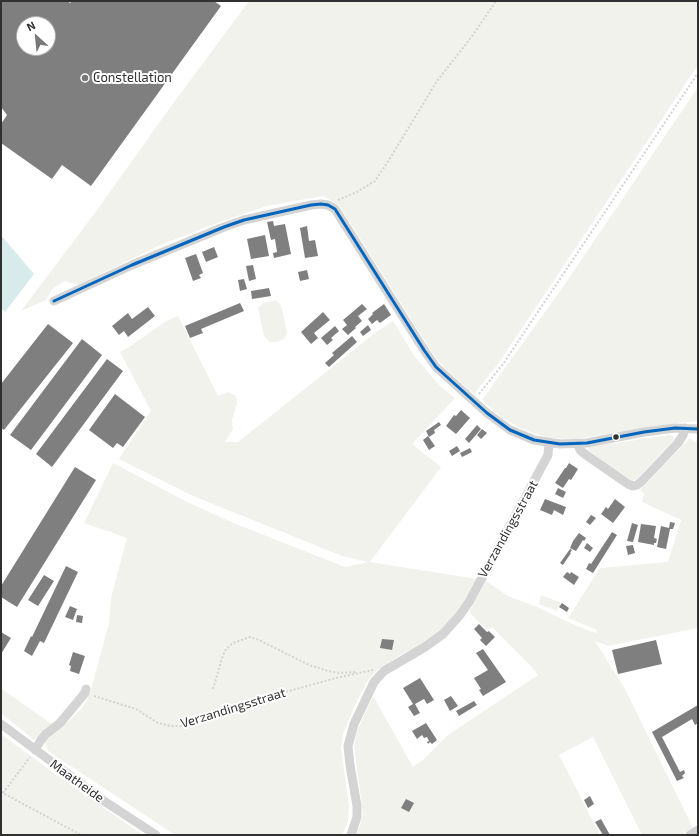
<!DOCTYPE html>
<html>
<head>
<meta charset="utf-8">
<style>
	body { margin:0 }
	#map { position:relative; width:699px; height:836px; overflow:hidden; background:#fff; font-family:"Exo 2",sans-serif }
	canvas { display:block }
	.frame { position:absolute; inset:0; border:2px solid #303030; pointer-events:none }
	.north { position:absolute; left:16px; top:16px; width:40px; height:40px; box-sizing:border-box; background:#fff; border:1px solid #acacac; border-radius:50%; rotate:333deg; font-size:11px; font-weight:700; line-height:16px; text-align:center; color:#303030 }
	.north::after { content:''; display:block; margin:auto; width:14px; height:18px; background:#787878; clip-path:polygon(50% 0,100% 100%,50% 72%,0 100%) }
</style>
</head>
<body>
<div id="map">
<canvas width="699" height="836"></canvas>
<div class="frame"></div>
<div class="north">N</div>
</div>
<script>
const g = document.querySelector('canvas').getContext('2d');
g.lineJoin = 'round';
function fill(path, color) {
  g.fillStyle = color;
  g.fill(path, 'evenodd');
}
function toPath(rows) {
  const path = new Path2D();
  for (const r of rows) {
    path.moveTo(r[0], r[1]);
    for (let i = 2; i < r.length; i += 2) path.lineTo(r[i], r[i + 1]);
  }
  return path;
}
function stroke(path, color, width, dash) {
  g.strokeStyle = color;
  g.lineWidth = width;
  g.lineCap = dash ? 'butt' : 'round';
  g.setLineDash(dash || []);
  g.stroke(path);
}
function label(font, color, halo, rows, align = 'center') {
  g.font = font + ' "Exo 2",sans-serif';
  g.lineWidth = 4;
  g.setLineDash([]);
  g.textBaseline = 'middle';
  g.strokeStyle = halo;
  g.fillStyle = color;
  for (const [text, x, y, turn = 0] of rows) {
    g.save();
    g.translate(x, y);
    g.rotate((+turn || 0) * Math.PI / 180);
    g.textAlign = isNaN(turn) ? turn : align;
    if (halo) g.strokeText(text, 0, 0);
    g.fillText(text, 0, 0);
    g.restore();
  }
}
fill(toPath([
	[249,1,698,1,698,65,498,364,474,394,451,374,435,357,339,205,323,196,267,206,217,223,158,246,78,285,65,281,52,289,46,300,21,311,97,210,169,109],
	[698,87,698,421,677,423,576,439,549,438,522,429,502,418,482,400,565,284],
	[276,300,281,305,287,332,285,338,277,342,269,342,264,336,258,308,263,303],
	[178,316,218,396,228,392,236,396,237,403,232,420,233,430,225,442,238,442,375,333,393,321,415,357,441,387,455,398,412,444,441,467,370,562,477,579,461,607,442,631,422,645,402,654,377,670,368,680,355,705,343,734,341,748,349,806,348,821,342,835,175,835,48,751,45,743,54,732,70,720,82,708,88,698,91,690,109,623,111,598,127,538,84,523,113,463,189,503,236,524,345,567,368,562,342,556,193,496,119,459,151,411,120,352,129,347,166,321],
	[669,435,673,436,674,440,638,478,632,481,588,452,589,447],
	[690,438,694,442,698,441,698,628,608,646,595,641,625,689,693,828,681,835,642,835,593,737,559,755,600,835,355,835,360,826,363,814,354,746,357,731,373,696,413,767,424,759,448,735,538,675,530,665,493,628,486,629,469,612,486,581,508,596,537,607,577,626,596,633,597,630,568,618,600,568,668,562,681,520,642,502,644,494,640,490],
	[541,595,561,603,557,611,539,604],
	[1,688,2,689,53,725,42,732,34,740,1,713],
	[1,734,51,771,143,835,1,835]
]), '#f1f2ec');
fill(toPath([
	[1,235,34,274,5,312,1,308]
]), '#d8ebec');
fill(toPath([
	[1,1,68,1,70,3,72,1,214,1,221,6,91,186,62,165,52,179,1,143,1,124,7,115,1,107],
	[24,24,48,24,48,48,24,48],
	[273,221,274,226,285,224,291,254,274,258,273,253,277,252,275,239,271,240,267,222],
	[307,226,309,241,315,240,318,256,305,258,300,228],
	[265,235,269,256,251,259,247,239],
	[214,247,218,257,206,262,202,252],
	[196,254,203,273,199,275,201,278,193,281,185,258],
	[253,265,256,279,249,281,246,266],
	[307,270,309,279,300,281,298,272],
	[244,279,247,289,240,291,238,280],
	[269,288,271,296,252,299,251,291],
	[240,303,244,311,201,329,203,333,190,338,185,326],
	[362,304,367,309,358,316,362,321,355,327,356,328,348,335,342,329,347,325,343,320],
	[384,304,391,315,380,323,377,320,372,324,368,319,373,314,372,313],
	[148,307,155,316,128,337,124,331,119,335,112,326,128,313,132,319],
	[323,312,330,320,314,333,318,338,311,344,301,332],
	[48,324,73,343,4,430,1,428,1,384],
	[368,325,371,330,363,336,360,332],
	[335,326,339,331,331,338,333,340,327,345,321,338],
	[352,336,357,342,329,367,325,363,334,355,332,353],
	[82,339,102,355,31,450,10,435],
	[107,359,123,371,52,467,36,454],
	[115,394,145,417,123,447,117,443,113,448,89,430],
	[461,410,470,418,456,434,446,426,454,415,456,416],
	[439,422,441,425,434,430,435,433,429,437,426,431],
	[477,425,481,429,469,443,465,439],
	[482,429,487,433,481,439,477,435],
	[428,436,435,446,429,450,423,440],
	[457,446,460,451,452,456,449,451],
	[470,448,472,452,462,457,460,453],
	[569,463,578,469,571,480,569,479,563,488,555,483,565,468,566,468],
	[75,467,96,480,17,607,1,597,1,586],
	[558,488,566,492,563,498,555,494],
	[545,499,566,507,563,515,554,510,552,515,540,510],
	[615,499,625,507,613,523,601,514,606,507,608,509],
	[591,515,596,518,590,525,586,522],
	[670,522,675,523,673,529,670,529,666,549,657,547,661,526,669,528],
	[632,523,638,525,633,542,627,541],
	[641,524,656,526,654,538,657,539,656,543,654,543,654,545,638,542],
	[612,532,617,535,593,573,586,569,589,563,591,564],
	[579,533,586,538,584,541,583,540,576,551,570,548,573,541],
	[587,543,593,548,590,552,584,548],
	[633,545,635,553,628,555,626,546],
	[570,549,572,550,570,553,571,553,563,565,560,563],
	[66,566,78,572,44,643,40,641,32,656,24,651,31,636,32,637],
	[567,572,570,574,571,572,579,577,574,585,563,577],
	[44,575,54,581,38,606,28,600],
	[562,603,569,608,567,612,559,607],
	[70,606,77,609,73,620,65,617],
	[77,615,83,616,82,623,76,622],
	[479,624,487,632,489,631,495,637,486,646,480,640,482,638,474,629],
	[1,632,11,638,1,654],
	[382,639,394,640,392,650,380,648],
	[656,640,662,664,618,674,612,650],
	[483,649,506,682,483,696,479,690,481,689,474,678,488,670,476,653],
	[73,652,85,656,79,674,70,671,71,666,69,665],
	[420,678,434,700,427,704,424,699,415,704,420,713,414,716,408,707,413,704,403,688],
	[451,696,458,706,450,711,444,700],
	[474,701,477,705,459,716,456,711],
	[698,705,698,723,695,725,692,719,662,737,680,772,684,770,685,773,682,776,684,778,677,781,652,732],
	[426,723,437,740,432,744,430,742,428,744,427,742,429,741,427,737,424,738,422,735,417,739,412,731],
	[590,796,594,804,588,808,584,800],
	[406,799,414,803,409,812,401,808],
	[601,819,610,835,603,835,595,822]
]), '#7f7f7f');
stroke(toPath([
	[338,200,357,192,375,181,389,160,437,81,473,35,496,1],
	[479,394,503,364,698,73],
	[213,689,222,658,226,649,233,643,250,637,259,640,309,665,328,671,340,673,356,672],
	[94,696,136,709,158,723,171,726,181,726,220,710,336,678,373,670],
	[1,792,81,835],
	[3,793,30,757]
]), '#d3d3d3', 2, [2, 2]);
stroke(toPath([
	[54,301,132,265,224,227,244,220,311,205,321,204,328,205,335,209,424,350,436,367,487,413,510,430,534,440,560,444,587,443,644,432,675,428,698,429],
	[578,444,580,450,586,455,628,484,633,486,637,485,642,481,678,443,683,435,685,428],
	[1,724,107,803,156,835],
	[35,750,41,740,46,734,60,723,85,693,86,689],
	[351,835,357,817,357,806,350,765,348,746,354,724,374,682,384,671,425,647,443,634,460,615,469,602,548,455,549,443],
	[690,835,698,830]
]), '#d4d4d4', 9);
stroke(toPath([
	[54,301,132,265,224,227,244,220,311,205,321,204,328,205,335,209,424,350,436,367,487,413,510,430,534,440,560,444,587,443,644,432,675,428,698,429]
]), '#0065bd', 3);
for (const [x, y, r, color] of [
	[85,78,4,"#787878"],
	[616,437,3.5,"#303030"]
]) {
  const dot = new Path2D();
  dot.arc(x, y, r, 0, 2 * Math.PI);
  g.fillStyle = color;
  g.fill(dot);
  stroke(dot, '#fff', 1.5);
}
label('13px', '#303030', '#fff', [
	["Constellation",93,78]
], 'left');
label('13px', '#303030', '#fff', [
	["Verzandingsstraat",508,529,-61],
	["Verzandingsstraat",233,708,-17],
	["Maatheide",77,781,36]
]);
</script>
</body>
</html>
